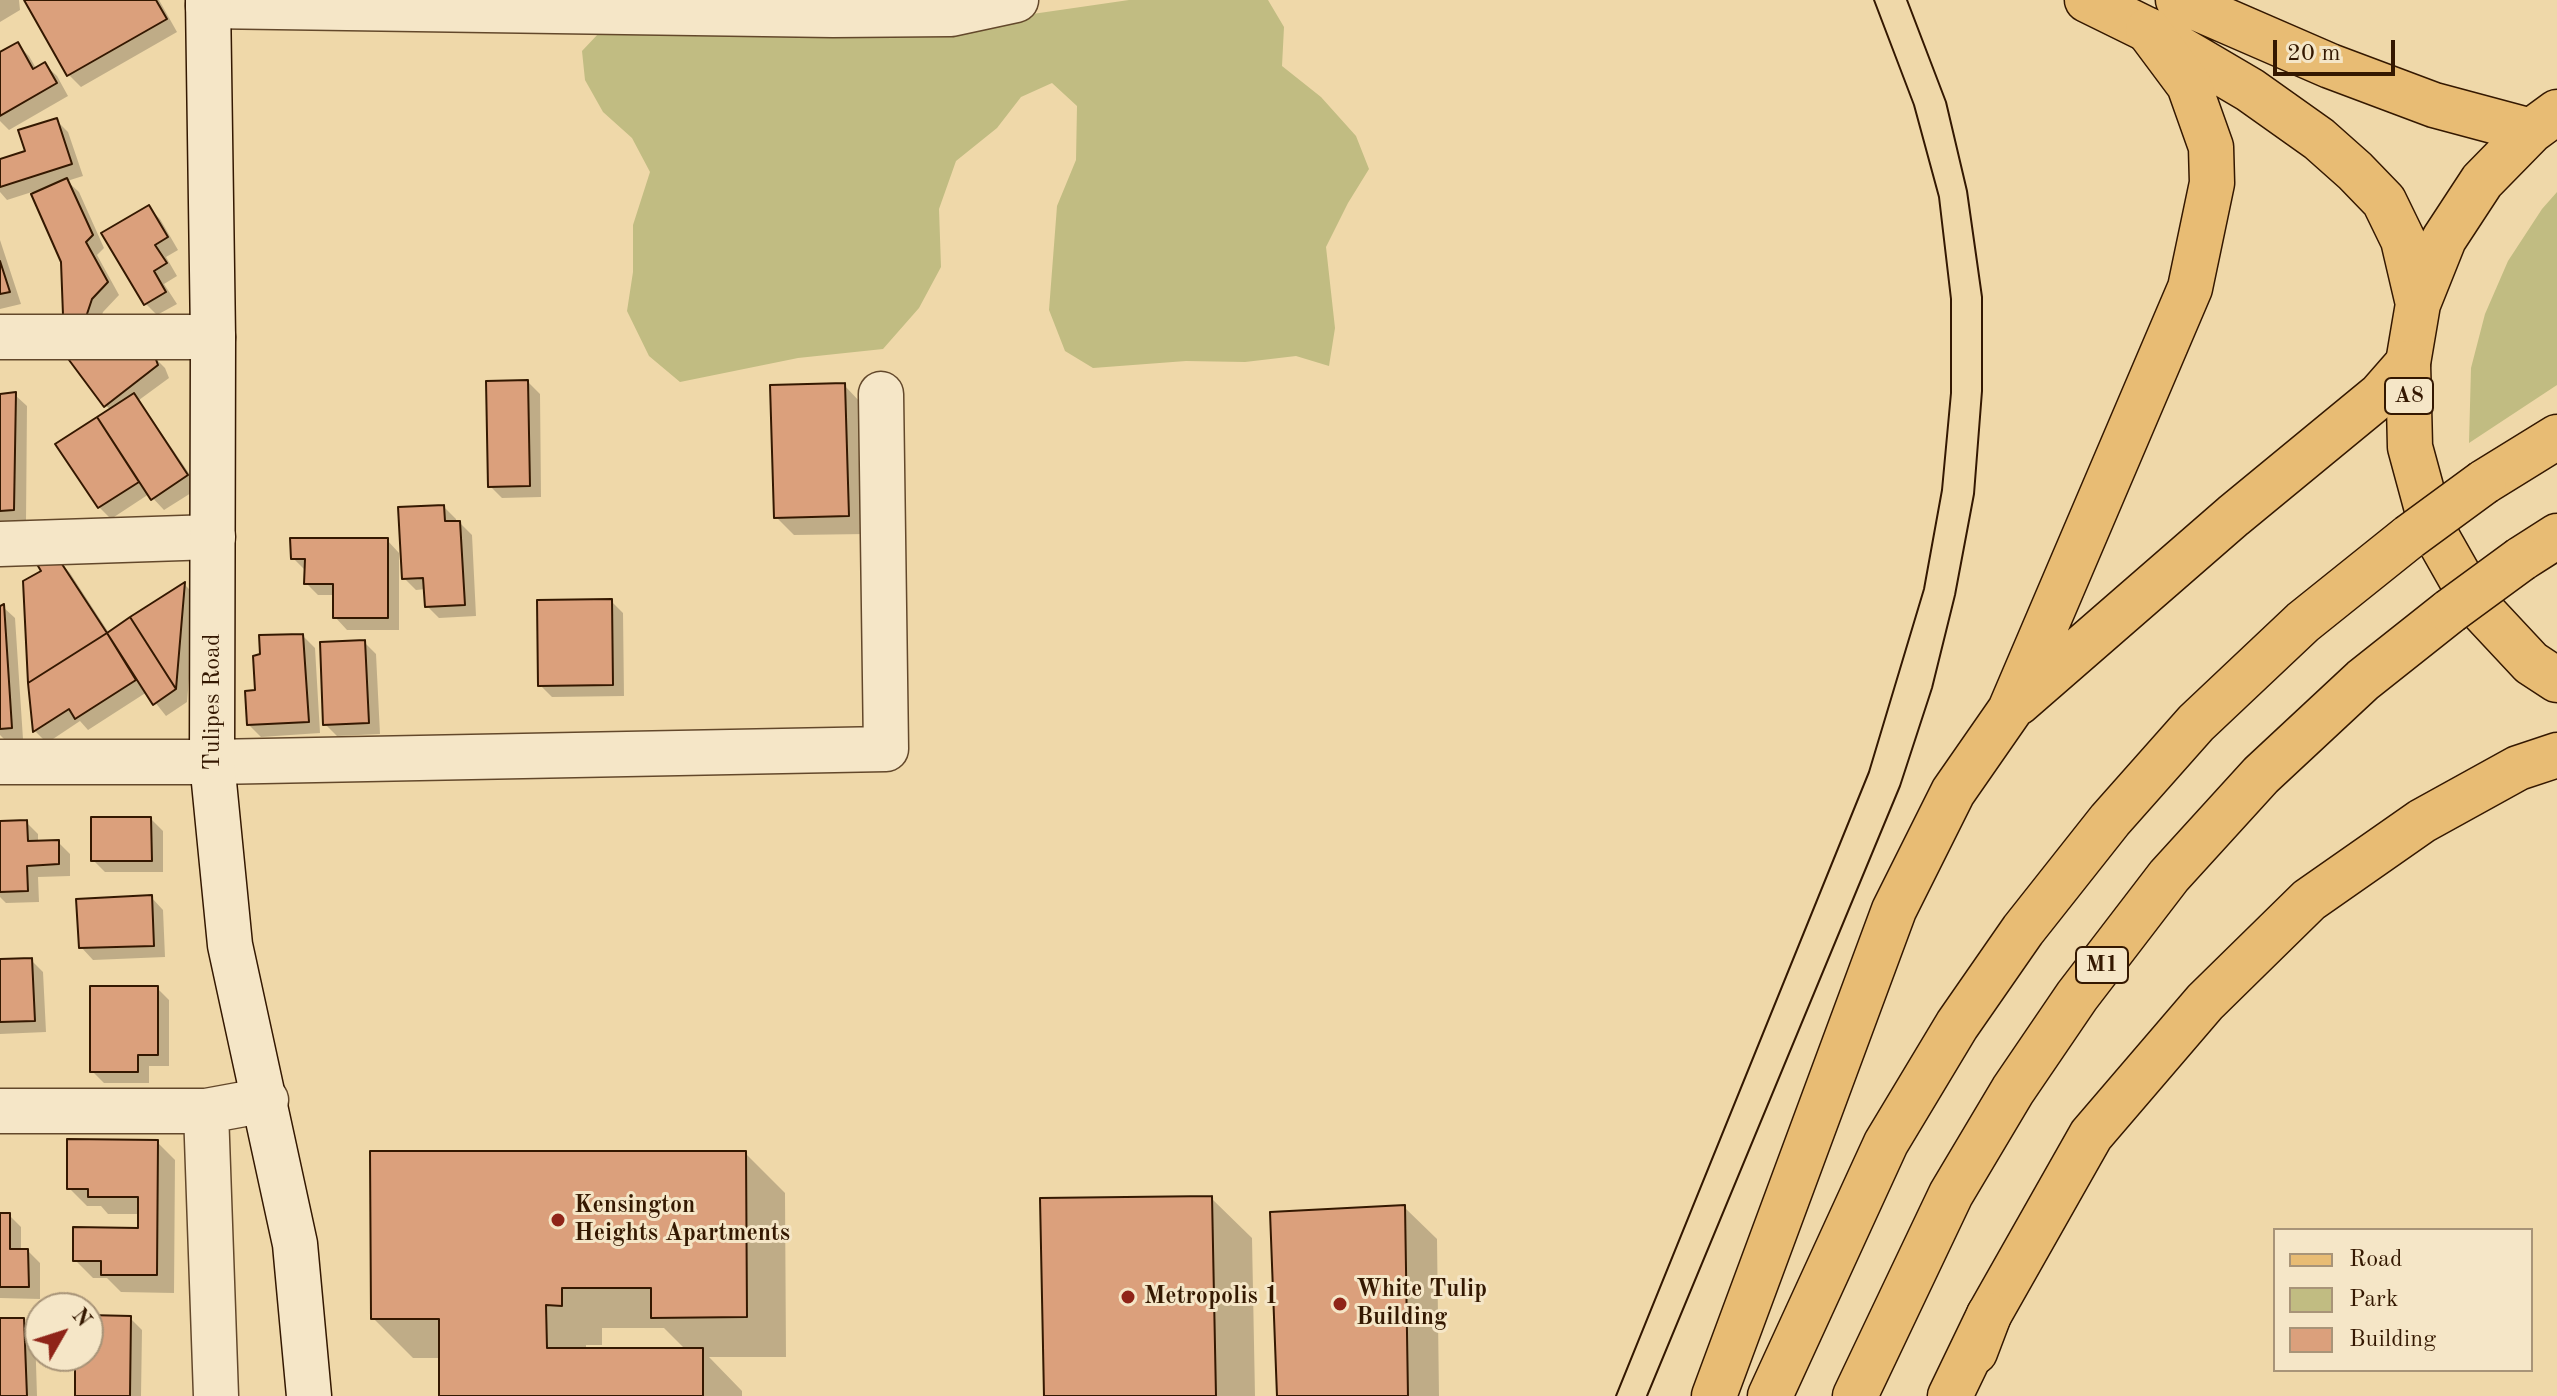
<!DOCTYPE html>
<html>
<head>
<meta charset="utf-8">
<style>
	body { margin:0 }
	#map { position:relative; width:2557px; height:1396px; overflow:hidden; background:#efd8a9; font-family:"Old Standard TT",serif }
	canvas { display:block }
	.legend { position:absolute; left:2273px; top:1228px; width:260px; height:144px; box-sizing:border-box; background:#f5e6c7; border:2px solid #a89478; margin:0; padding:10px 14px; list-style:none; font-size:24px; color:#341801 }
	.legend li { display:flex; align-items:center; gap:16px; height:40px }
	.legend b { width:40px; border:2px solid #a89478 }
	.north { position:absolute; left:24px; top:1292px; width:80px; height:80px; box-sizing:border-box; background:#f5e6c7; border:2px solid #a89478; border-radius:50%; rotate:51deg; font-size:22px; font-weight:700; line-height:32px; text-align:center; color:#341801 }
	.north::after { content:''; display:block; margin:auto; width:28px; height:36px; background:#8f2418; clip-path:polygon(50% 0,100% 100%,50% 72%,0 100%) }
	.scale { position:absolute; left:2273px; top:40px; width:122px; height:36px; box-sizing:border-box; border:4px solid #341801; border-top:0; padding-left:10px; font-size:24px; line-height:28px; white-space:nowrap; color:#341801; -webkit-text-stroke:6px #f5e6c7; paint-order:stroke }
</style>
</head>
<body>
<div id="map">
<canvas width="2557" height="1396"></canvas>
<ul class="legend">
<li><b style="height:10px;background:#e8bc74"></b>Road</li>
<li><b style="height:22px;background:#c1bc82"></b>Park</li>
<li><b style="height:22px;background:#dba07c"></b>Building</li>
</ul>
<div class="north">N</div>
<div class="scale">20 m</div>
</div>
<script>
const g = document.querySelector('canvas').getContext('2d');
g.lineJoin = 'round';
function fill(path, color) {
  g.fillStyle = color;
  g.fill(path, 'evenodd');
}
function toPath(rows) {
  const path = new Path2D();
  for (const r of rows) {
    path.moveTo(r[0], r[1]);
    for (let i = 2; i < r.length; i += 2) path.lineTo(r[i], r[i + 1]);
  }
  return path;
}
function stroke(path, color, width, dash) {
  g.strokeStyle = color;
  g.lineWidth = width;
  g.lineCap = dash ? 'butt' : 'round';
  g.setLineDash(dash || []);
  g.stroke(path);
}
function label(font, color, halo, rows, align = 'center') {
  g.font = font + ' "Old Standard TT",serif';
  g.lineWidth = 6;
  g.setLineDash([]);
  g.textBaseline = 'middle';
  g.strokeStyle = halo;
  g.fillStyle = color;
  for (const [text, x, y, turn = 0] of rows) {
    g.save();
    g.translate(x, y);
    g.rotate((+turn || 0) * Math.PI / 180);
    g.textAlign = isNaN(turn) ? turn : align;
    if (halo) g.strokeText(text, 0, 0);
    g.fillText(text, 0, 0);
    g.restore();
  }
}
fill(toPath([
	[1129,0,1268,0,1284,27,1282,66,1321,97,1356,136,1369,169,1348,203,1326,247,1335,328,1329,366,1296,356,1245,362,1186,361,1093,368,1065,351,1049,310,1057,206,1076,160,1077,106,1052,83,1021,97,997,128,956,161,939,209,941,267,919,308,883,349,798,358,680,382,649,356,627,311,633,272,633,225,650,172,632,138,603,112,585,80,582,51,599,33,922,30],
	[2557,192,2557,385,2469,443,2471,368,2485,314,2508,261,2542,209]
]), '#c1bc82');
fill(toPath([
	[0,0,19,0,20,10,0,22],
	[27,0,159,0,177,32,81,87,69,75],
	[17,44,29,56,37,70,45,65,57,76,68,96,9,130,0,121,0,54],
	[56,120,68,132,83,176,67,181,79,192,104,248,97,255,119,295,103,312,97,329,77,326,63,262,32,192,7,200,0,192,0,162,28,152],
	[148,207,160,219,178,250,166,257,177,276,164,284,177,304,157,315,145,303],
	[0,240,21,304,0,309],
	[153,356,165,368,169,378,139,400,199,488,164,510,149,494,111,519,99,507,58,445,111,410,105,405],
	[528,382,540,394,541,497,502,498,490,486],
	[844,385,862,404,866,534,794,535,776,517],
	[15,395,27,406,26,521,0,522,0,396],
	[444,507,456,519,456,523,460,523,472,535,476,616,439,618,427,606,426,589,416,590,404,578],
	[387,540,399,553,399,630,347,630,335,617,335,595,318,595,306,583,305,570,293,558],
	[58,560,70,573,109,633,185,585,196,596,187,702,166,716,147,692,88,730,80,721,47,743,35,731,30,683],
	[611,601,623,613,624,696,552,697,540,685],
	[3,607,15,618,23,739,5,740,0,735,0,609],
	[303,636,315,648,320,733,261,737,249,725,257,692],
	[364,642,376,654,380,734,337,736,325,724],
	[151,819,163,831,163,872,105,872,93,860],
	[26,822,38,834,38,843,58,842,70,854,70,876,38,877,39,902,6,903,0,897,0,823],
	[151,897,163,910,165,957,93,960,81,947],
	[31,960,43,972,46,1032,0,1034,0,961],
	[157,988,169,1000,169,1066,149,1066,149,1083,104,1083,92,1071],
	[157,1142,175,1160,174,1293,121,1292,107,1278,93,1278,75,1260,140,1230,140,1214,108,1214,101,1206,87,1206,69,1188],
	[745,1153,785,1193,786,1357,709,1357,742,1391,742,1396,441,1396,441,1358,413,1358,373,1318],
	[602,1328,664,1328,686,1350,586,1350,586,1345,602,1345],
	[1211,1198,1252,1238,1255,1396,1046,1396],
	[1404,1207,1437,1239,1439,1396,1279,1396],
	[0,1215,9,1215,21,1227,21,1251,28,1251,40,1263,40,1299,0,1298],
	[88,1317,130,1318,142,1330,141,1396,77,1396,77,1356,88,1356],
	[0,1320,23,1320,35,1332,37,1396,0,1396]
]), '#0003');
const building = toPath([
	[24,0,156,0,167,19,67,76,24,0],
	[18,42,33,69,45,62,57,83,0,116,0,52,18,42],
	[57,118,72,164,0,187,0,159,25,151,18,130,57,118],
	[67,178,93,235,86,242,108,282,92,299,86,317,63,315,61,262,31,194,67,178],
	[149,205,168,237,155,245,167,263,154,271,166,292,144,305,101,233,149,205],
	[0,261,10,292,0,294,0,261],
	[81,351,154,354,158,365,104,407,69,360,81,351],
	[528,380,530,486,488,487,486,381,528,380],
	[845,383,849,516,774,518,770,385,845,383],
	[16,392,14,510,0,511,0,394,16,392],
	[134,393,188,475,151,500,97,417,134,393],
	[97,417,139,482,98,508,55,444,97,417],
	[444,505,445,521,460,521,465,605,425,607,423,578,402,579,398,507,444,505],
	[290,538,388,538,388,618,333,618,333,584,304,584,305,559,291,559,290,538],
	[58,558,107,633,28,683,23,581,41,571,35,561,58,558],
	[185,582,176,689,130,617,185,582],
	[612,599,613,685,538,686,537,600,612,599],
	[4,604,12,728,0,729,0,606,4,604],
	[130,617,176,689,153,705,107,633,130,617],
	[107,633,136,680,75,719,69,709,33,732,28,683,107,633],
	[303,634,309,722,247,725,245,691,255,690,253,656,260,654,259,635,303,634],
	[365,640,369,723,323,725,320,642,365,640],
	[91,817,151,817,152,861,91,861,91,817],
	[27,820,28,841,59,840,59,864,27,866,28,891,0,892,0,821,27,820],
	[152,895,154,946,79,948,76,899,152,895],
	[32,958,35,1021,0,1022,0,959,32,958],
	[90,986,158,986,158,1055,138,1055,138,1072,90,1072,90,986],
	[67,1139,158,1140,157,1275,101,1275,101,1261,73,1261,73,1227,138,1228,138,1197,88,1197,88,1189,67,1189,67,1139],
	[370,1151,746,1151,747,1317,651,1318,651,1288,562,1288,562,1306,546,1305,547,1348,703,1348,703,1396,439,1396,439,1319,371,1319,370,1151],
	[1212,1196,1216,1396,1044,1396,1040,1198,1212,1196],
	[1405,1205,1408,1396,1277,1396,1270,1212,1405,1205],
	[0,1213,10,1213,10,1249,28,1249,29,1287,0,1287,0,1213],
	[88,1315,131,1316,130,1396,75,1396,75,1356,88,1356,88,1315],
	[0,1318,24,1318,27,1396,0,1396,0,1318]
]);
fill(building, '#dba07c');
stroke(building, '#341801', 2);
const street = toPath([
	[208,6,833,15,951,14,1016,0],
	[0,337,213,337],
	[0,544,213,537],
	[0,762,212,762,886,749,881,394],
	[0,1111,206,1111,266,1100],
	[206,1111,216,1396]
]);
const secondary = toPath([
	[208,0,213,337,212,762,230,945,295,1244,309,1396]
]);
const primary = toPath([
	[2087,0,2148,30,2250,90,2319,139,2355,171,2384,201,2403,240,2418,304],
	[2178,0,2330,66,2434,105,2531,131],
	[2557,112,2531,131,2482,181,2444,239,2418,304,2408,363,2410,447,2432,528,2474,602,2531,663,2557,680],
	[1975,1352,1989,1315,2091,1135,2205,1002,2309,900,2422,821,2518,768,2557,755]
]);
const highway = toPath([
	[2484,482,2557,437],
	[2521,559,2557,536],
	[2018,703,2233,516,2380,395,2408,363],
	[1714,1396,1894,910,1953,792,2010,710,2190,288,2212,183,2211,147,2189,85,2148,30],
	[1770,1396,1886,1143,1957,1025,2023,930,2110,820,2196,723,2303,622,2409,537],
	[1855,1396,1951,1194,2013,1090,2077,996,2169,876,2261,775,2363,680,2450,611],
	[1950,1396,1989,1315]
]);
stroke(street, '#63482b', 47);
stroke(secondary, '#341801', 47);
stroke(primary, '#341801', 47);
stroke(highway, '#341801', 47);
stroke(street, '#f5e6c7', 44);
stroke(secondary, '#f5e6c7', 44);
stroke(primary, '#e8bc74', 44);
stroke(highway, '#e8bc74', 44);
stroke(toPath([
	[1616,1396,1869,772,1924,589,1942,490,1951,393,1951,299,1939,197,1914,105,1874,0],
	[1647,1396,1900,786,1932,688,1955,595,1974,494,1982,391,1982,297,1967,191,1946,102,1907,0]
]), '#341801', 2);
const highwayBridge = toPath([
	[2409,537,2484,482],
	[2450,611,2521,559]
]);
stroke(highwayBridge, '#341801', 47, []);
stroke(highwayBridge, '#e8bc74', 44);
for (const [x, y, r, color] of [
	[558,1220,8,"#8f2418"],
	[1128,1297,8,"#8f2418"],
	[1340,1304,8,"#8f2418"]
]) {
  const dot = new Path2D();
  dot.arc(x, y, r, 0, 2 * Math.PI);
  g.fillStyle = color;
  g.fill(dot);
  stroke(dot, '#f5e6c7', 3);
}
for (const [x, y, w] of [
	[2409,396,48],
	[2102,965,52]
]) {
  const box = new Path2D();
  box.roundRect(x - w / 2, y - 18, w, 36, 6);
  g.fillStyle = '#f5e6c7';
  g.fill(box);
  stroke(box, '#341801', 2);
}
label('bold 22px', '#341801', null, [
	["A8",2409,396],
	["M1",2102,965]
]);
label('24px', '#341801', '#f5e6c7', [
	["Tulipes Road",213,702,-90]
]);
label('bold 24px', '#341801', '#f5e6c7', [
	["Kensington",574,1206],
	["Heights Apartments",574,1234],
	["White Tulip",1356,1290],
	["Building",1356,1318],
	["Metropolis 1",1144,1297]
], 'left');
</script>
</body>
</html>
